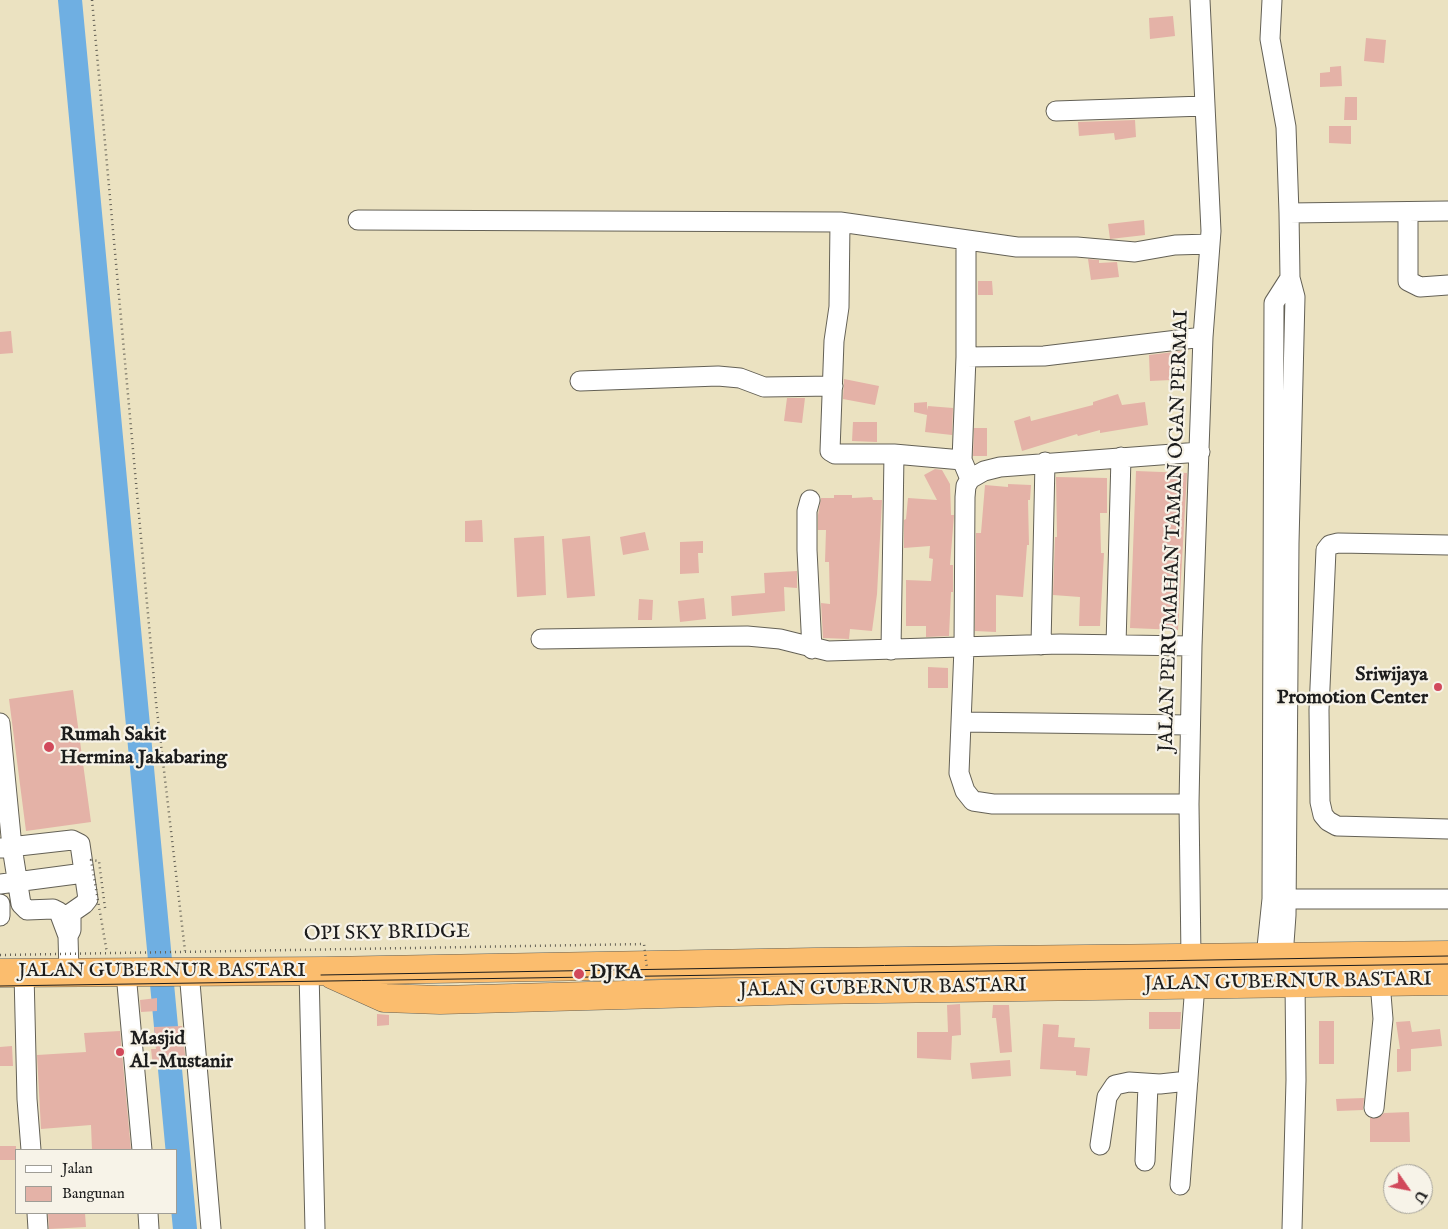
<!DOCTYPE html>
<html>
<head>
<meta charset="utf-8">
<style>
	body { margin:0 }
	#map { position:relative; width:1448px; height:1229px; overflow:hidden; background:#ebe2c1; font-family:"IM FELL English",serif }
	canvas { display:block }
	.legend { position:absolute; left:15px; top:1149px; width:162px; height:65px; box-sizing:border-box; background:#f7f3e8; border:1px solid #9f9d96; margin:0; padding:6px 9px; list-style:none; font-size:15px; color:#1c1c1c }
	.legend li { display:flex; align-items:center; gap:10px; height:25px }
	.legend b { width:25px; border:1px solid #9f9d96 }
	.north { position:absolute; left:1383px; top:1164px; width:50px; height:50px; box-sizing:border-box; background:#f7f3e8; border:1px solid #9f9d96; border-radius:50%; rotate:123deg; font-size:14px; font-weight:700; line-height:20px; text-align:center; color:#1c1c1c }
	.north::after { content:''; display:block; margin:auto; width:18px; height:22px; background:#d1495b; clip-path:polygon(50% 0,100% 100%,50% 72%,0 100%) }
</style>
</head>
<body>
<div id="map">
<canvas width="1448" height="1229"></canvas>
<ul class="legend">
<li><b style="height:6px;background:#fff"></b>Jalan</li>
<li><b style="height:14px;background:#e4b2a7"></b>Bangunan</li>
</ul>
<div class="north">U</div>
</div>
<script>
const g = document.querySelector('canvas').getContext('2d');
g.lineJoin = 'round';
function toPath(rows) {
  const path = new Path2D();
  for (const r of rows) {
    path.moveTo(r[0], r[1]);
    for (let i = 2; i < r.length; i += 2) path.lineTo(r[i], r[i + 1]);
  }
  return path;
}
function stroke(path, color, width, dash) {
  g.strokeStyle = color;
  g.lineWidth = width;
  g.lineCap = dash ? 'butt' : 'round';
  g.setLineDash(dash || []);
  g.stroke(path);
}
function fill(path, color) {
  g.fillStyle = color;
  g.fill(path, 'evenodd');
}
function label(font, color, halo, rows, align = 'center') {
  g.font = font + ' "IM FELL English",serif';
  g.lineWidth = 4.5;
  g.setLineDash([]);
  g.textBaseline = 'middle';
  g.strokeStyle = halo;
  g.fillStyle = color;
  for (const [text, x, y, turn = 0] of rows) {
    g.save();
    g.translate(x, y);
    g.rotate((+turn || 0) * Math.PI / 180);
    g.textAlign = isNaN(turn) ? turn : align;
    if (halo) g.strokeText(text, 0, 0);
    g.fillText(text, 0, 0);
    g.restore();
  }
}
stroke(toPath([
	[70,0,160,960],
	[162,984,185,1229]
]), '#6fafe2', 24);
fill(toPath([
	[1173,16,1175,36,1150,39,1149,18],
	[1366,38,1386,40,1384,63,1364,61],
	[1341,66,1342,86,1320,87,1320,73,1330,72,1330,67],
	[1345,97,1357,97,1357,120,1344,120],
	[1135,120,1136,137,1115,140,1114,133,1079,136,1078,122],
	[1329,126,1351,126,1351,144,1329,143],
	[1144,220,1145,235,1110,239,1108,224],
	[1088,259,1099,260,1099,263,1117,262,1119,277,1091,280],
	[978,281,992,281,993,295,978,295],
	[11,331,13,353,0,354,0,332],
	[1182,351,1182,356,1171,358,1171,380,1150,381,1149,355],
	[844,379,879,386,875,405,843,399],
	[1118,394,1122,405,1145,402,1148,425,1100,433,1100,430,1078,436,1077,434,1022,451,1014,421,1030,416,1031,421,1093,405,1093,402],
	[787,398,805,398,802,423,784,421],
	[927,402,927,410,928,406,953,408,952,435,925,432,927,415,914,412,914,403],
	[853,422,877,422,877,442,852,441],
	[974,428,987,428,987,456,973,456],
	[935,469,942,470,950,484,951,515,954,515,950,565,953,565,953,592,951,592,949,636,926,637,926,626,906,626,906,580,931,581,933,559,929,558,930,546,904,548,904,520,906,519,908,498,937,500,924,475],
	[1136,471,1187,473,1178,630,1130,628],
	[1056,477,1107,478,1107,513,1100,513,1101,553,1104,553,1100,626,1079,626,1080,597,1053,595,1055,537,1057,537],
	[1008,484,1031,485,1030,500,1028,500,1029,545,1027,545,1023,597,996,595,996,632,975,631,976,533,981,533,985,485,1008,487],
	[834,495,852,495,852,498,872,497,873,500,882,500,877,594,872,631,850,629,849,639,823,638,821,603,830,604,829,562,825,562,826,530,818,530,818,515,821,498,834,498],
	[482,520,483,542,465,542,465,521],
	[645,532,649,550,623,555,620,537],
	[544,536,546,595,517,597,514,538],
	[590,536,595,596,567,598,562,539],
	[703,541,703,553,698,553,699,573,680,574,680,542],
	[797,571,797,588,784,587,785,611,732,616,731,596,765,593,764,573],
	[704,598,706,619,680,622,678,601],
	[639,599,653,600,652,620,638,620],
	[928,667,948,668,948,688,928,688],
	[73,690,91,822,26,831,9,699],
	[157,998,157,1011,141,1012,140,1000],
	[960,1004,961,1035,952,1036,951,1060,917,1058,917,1032,948,1032,947,1005],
	[993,1005,1009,1005,1012,1052,1000,1053,996,1018,992,1018],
	[1149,1012,1181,1012,1180,1029,1149,1029],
	[377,1014,389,1015,389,1025,377,1026],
	[1319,1021,1334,1021,1334,1064,1319,1064],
	[1410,1021,1412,1032,1440,1029,1442,1046,1411,1049,1411,1071,1397,1072,1397,1049,1400,1049,1396,1022],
	[1043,1024,1059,1025,1058,1037,1075,1038,1074,1047,1090,1048,1087,1076,1076,1075,1076,1071,1040,1069],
	[182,1026,186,1064,153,1067,151,1049,156,1049,154,1027],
	[120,1031,131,1150,92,1150,91,1125,41,1129,37,1055,86,1052,84,1033],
	[12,1046,13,1066,0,1066,0,1047],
	[1010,1060,1011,1076,972,1079,970,1063],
	[1364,1098,1363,1110,1337,1111,1336,1099],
	[1409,1112,1410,1142,1370,1142,1370,1118,1378,1118,1384,1113],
	[0,1146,16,1146,16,1160,0,1160],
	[48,1213,85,1213,86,1227,49,1229]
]), '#e4b2a7');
const minor = toPath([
	[1272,0,1270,39,1286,127,1289,213],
	[1056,111,1204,106],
	[1408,213,1408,281,1420,287,1448,285],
	[358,220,840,222,1017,247,1077,247,1135,252,1175,245,1210,244],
	[840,222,839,307,834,341,830,451,835,454,894,454,962,460,970,479],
	[966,357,1044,356,1203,337],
	[580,381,718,376,740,378,764,387,833,386],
	[962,460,966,357,966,242],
	[810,500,807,511,807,550,812,649],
	[1448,545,1338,543,1330,545,1326,550,1319,710,1320,802,1323,815,1328,821,1337,826,1448,829],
	[541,639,747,636,780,639,828,651,1060,644,1192,646],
	[1041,645,1045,462],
	[1116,645,1121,457],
	[891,650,894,454],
	[961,722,1190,725],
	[0,723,12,847,21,904,27,910,53,909,59,912,68,936],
	[1189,804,993,804,973,801,965,791,959,773,964,648,965,497,966,486,970,479,984,471,1000,467,1200,452],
	[1,848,72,840,80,844,88,899,84,904,71,913,71,930,68,936,69,973],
	[0,884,84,873],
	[1274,899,1448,899],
	[0,904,0,916],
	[1266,957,1272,899,1274,303,1290,278],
	[1283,957,1286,915,1289,543,1295,297,1290,278,1289,213,1448,211],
	[1191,958,1189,804,1192,646,1203,337,1211,231,1200,0],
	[189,971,211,1229],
	[309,971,315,1229],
	[24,973,27,1099,31,1150],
	[126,973,142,1150],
	[1374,1108,1383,1019,1380,982],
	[1100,1145,1107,1097,1115,1085,1129,1082,1160,1084,1188,1081],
	[1145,1161,1148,1085],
	[1180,1185,1195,984],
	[37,1213,38,1229],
	[148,1213,149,1229],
	[1292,1229,1296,1080,1295,982]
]);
const highway = toPath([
	[0,973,325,971,814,962,1448,955],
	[333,975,384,998,440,1000,809,990,1448,981]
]);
stroke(minor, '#646156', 21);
stroke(highway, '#646156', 29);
stroke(toPath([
	[92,0,156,702,185,951]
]), '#646156', 2.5, [1, 4]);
stroke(minor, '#fff', 19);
stroke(highway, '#fbbd6e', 28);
stroke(toPath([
	[321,975,1448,956],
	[0,986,1448,964]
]), '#1c1c1c', 1);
stroke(toPath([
	[105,908,99,861,91,860,107,953],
	[0,955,644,944,647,968]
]), '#646156', 2.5, [1, 4]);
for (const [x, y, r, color] of [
	[1438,687,5,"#d1495b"],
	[49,747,6,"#d1495b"],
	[579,974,6,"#d1495b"],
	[120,1052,5,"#d1495b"]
]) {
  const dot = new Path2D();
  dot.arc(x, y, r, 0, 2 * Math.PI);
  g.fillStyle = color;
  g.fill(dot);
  stroke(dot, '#f7f3e8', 2);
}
label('20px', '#1c1c1c', '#f7f3e8', [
	["JALAN PERUMAHAN TAMAN OGAN PERMAI",1175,531,-88],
	["OPI SKY BRIDGE",387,934,-1],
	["JALAN GUBERNUR BASTARI",162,972],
	["JALAN GUBERNUR BASTARI",1288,983,-1],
	["JALAN GUBERNUR BASTARI",883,989,-1]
]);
label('bold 20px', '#1c1c1c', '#f7f3e8', [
	["Sriwijaya",1428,676,"right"],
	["Promotion Center",1428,699,"right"],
	["Rumah Sakit",60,736],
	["Hermina Jakabaring",60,759],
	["DJKA",590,974],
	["Masjid",130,1040],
	["Al-Mustanir",130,1063]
], 'left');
</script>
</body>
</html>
